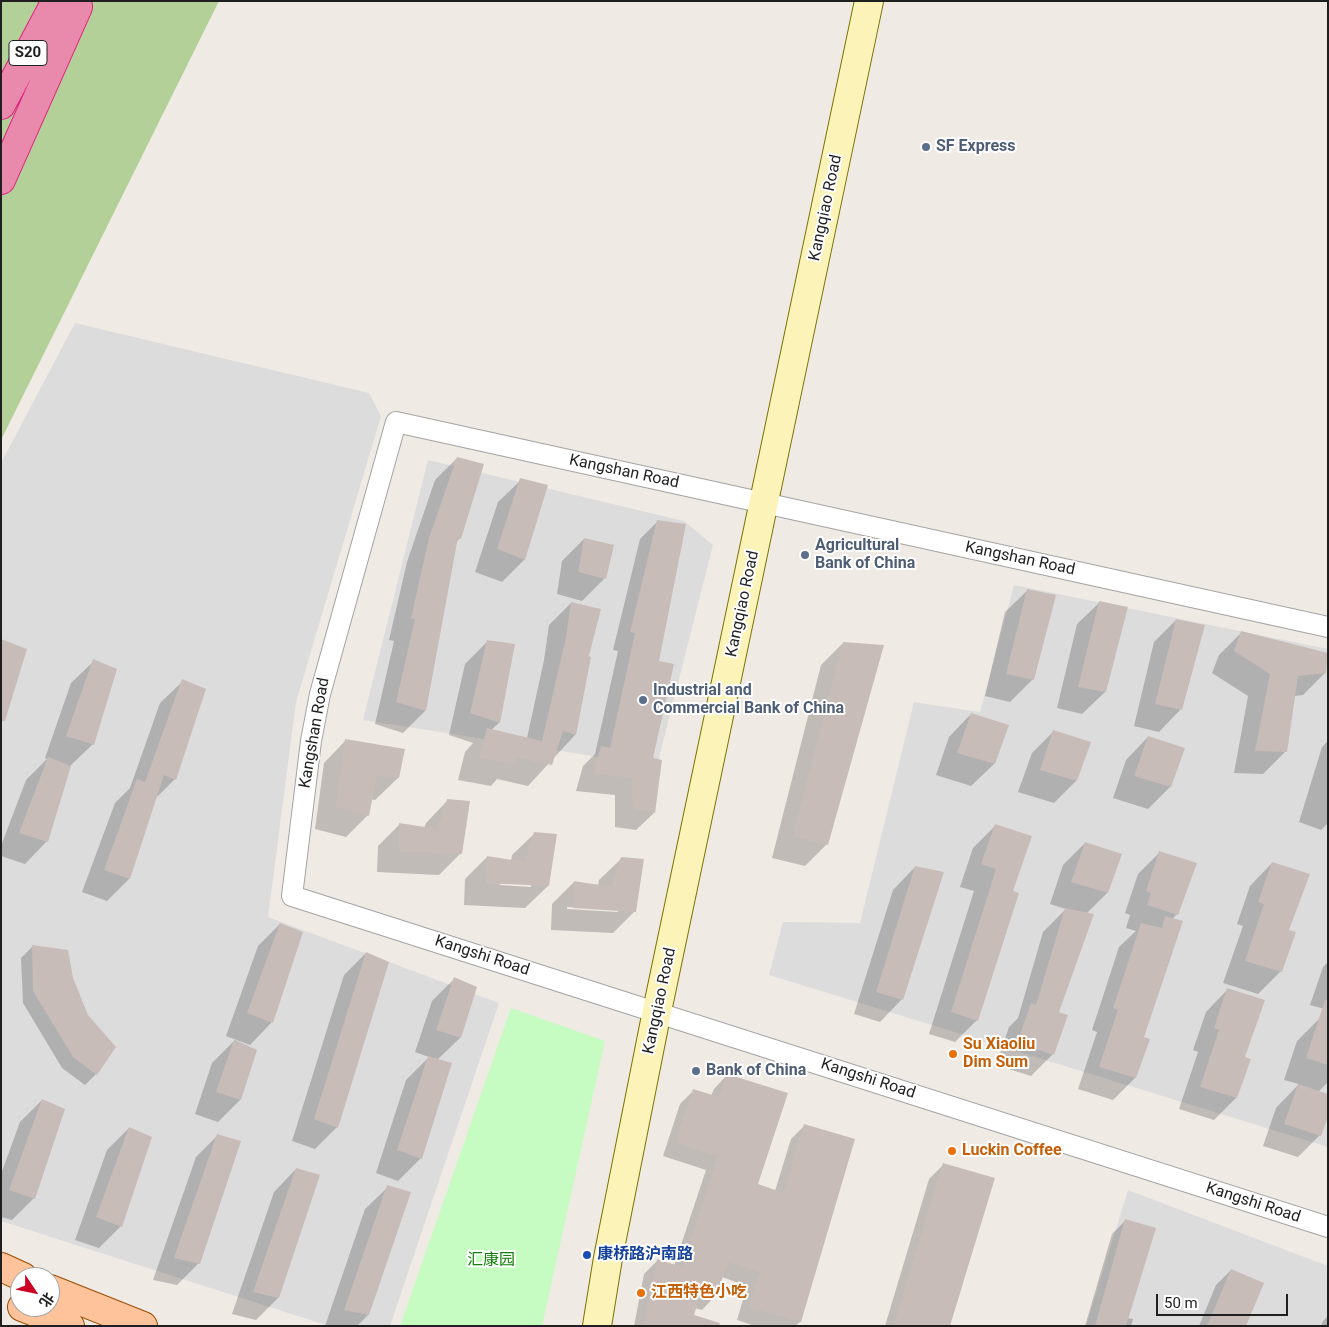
<!DOCTYPE html>
<html>
<head>
<meta charset="utf-8">
<style>
	body { margin:0 }
	#map { position:relative; width:1329px; height:1327px; overflow:hidden; background:#f0eae5; font-family:Roboto,"Noto Sans SC",sans-serif }
	canvas { display:block }
	.frame { position:absolute; inset:0; border:2px solid #1f1f1f; pointer-events:none }
	.north { position:absolute; left:10px; top:1267px; width:50px; height:50px; box-sizing:border-box; background:#fff; border:1px solid #a5a5a5; border-radius:50%; rotate:124deg; font-size:14px; font-weight:700; line-height:20px; text-align:center; color:#1f1f1f }
	.north::after { content:''; display:block; margin:auto; width:18px; height:22px; background:#ce0022; clip-path:polygon(50% 0,100% 100%,50% 72%,0 100%) }
	.scale { position:absolute; left:1156px; top:1294px; width:132px; height:22px; box-sizing:border-box; border:2px solid #1f1f1f; border-top:0; padding-left:6px; font-size:15px; line-height:18px; white-space:nowrap; color:#1f1f1f; -webkit-text-stroke:4px #fff; paint-order:stroke }
</style>
</head>
<body>
<div id="map">
<canvas width="1329" height="1327"></canvas>
<div class="frame"></div>
<div class="north">北</div>
<div class="scale">50 m</div>
</div>
<script>
const g = document.querySelector('canvas').getContext('2d');
g.lineJoin = 'round';
function fill(path, color) {
  g.fillStyle = color;
  g.fill(path, 'evenodd');
}
function toPath(rows) {
  const path = new Path2D();
  for (const r of rows) {
    path.moveTo(r[0], r[1]);
    for (let i = 2; i < r.length; i += 2) path.lineTo(r[i], r[i + 1]);
  }
  return path;
}
function stroke(path, color, width, dash) {
  g.strokeStyle = color;
  g.lineWidth = width;
  g.lineCap = dash ? 'butt' : 'round';
  g.setLineDash(dash || []);
  g.stroke(path);
}
function label(font, color, halo, rows, align = 'center') {
  g.font = font + ' Roboto,"Noto Sans SC",sans-serif';
  g.lineWidth = 4;
  g.setLineDash([]);
  g.textBaseline = 'middle';
  g.strokeStyle = halo;
  g.fillStyle = color;
  for (const [text, x, y, turn = 0] of rows) {
    g.save();
    g.translate(x, y);
    g.rotate((+turn || 0) * Math.PI / 180);
    g.textAlign = isNaN(turn) ? turn : align;
    if (halo) g.strokeText(text, 0, 0);
    g.fillText(text, 0, 0);
    g.restore();
  }
}
fill(toPath([
	[75,323,369,393,381,416,296,702,268,917,499,1003,390,1326,329,1326,1,1221,1,463],
	[428,460,684,521,713,545,657,766,363,720],
	[1014,585,1328,649,1328,1147,769,975,783,922,860,923,914,702,980,712],
	[1128,1190,1328,1266,1328,1326,1086,1326]
]), '#dddcdc');
fill(toPath([
	[1,1,219,1,1,440]
]), '#b2d098');
fill(toPath([
	[511,1008,605,1041,542,1326,400,1326]
]), '#c6fbc1');
fill(toPath([
	[457,458,460,538,456,542,425,711,403,733,375,724,394,641,389,640,407,562,435,480],
	[521,480,524,560,502,582,475,572,498,502],
	[658,521,657,662,651,759,654,813,636,830,615,827,615,795,576,791,583,766,595,754,618,651,613,650,640,539],
	[584,539,604,579,582,601,557,594,562,561],
	[1028,590,1033,679,1010,702,985,696,1005,612],
	[1100,602,1105,692,1082,714,1057,708,1077,624],
	[571,603,587,657,590,658,575,735,528,786,497,779,491,786,458,780,465,752,473,743,449,735,465,664,487,642,499,723,491,730,527,738,544,660,549,625],
	[1176,620,1181,709,1159,732,1134,726,1154,642],
	[1241,633,1325,673,1303,695,1294,696,1286,751,1263,774,1234,773,1248,696,1212,673,1219,655],
	[843,643,827,844,805,866,772,858,821,665],
	[94,661,93,744,70,766,47,841,25,864,1,856,1,846,26,780,47,759,45,758,71,683],
	[183,681,175,779,155,799,129,879,107,901,82,892,115,803,130,788,160,703],
	[971,714,1007,725,994,764,971,786,936,775,949,737],
	[1054,731,1089,742,1076,781,1054,803,1018,792,1032,753],
	[1148,737,1170,787,1148,809,1113,798,1126,760],
	[346,740,398,778,375,800,371,799,368,815,346,837,315,829,324,763],
	[1328,741,1328,823,1321,830,1299,822,1322,747],
	[448,800,461,853,439,875,377,872,378,846,400,824,424,828,426,823],
	[995,826,1011,892,977,1020,955,1042,929,1034,974,891,960,887,973,848],
	[535,833,548,886,525,908,464,905,465,879,487,857,511,861,512,855],
	[502,883,531,884,531,887,499,885],
	[1085,843,1107,893,1086,914,1058,1013,1053,1054,1031,1076,996,1065,1009,1027,1018,1018,1043,932,1066,909,1050,904,1063,865],
	[1160,852,1177,914,1172,919,1142,1038,1135,1078,1113,1100,1078,1089,1097,1032,1092,1030,1119,947,1136,931,1126,928,1130,915,1125,913,1138,874],
	[622,858,635,911,613,933,551,930,552,904,574,882,598,886,599,880],
	[567,907,618,910,618,912,567,909],
	[1272,863,1288,931,1281,971,1258,994,1223,983,1243,926,1237,924,1250,886],
	[915,867,902,999,880,1022,854,1014,893,890],
	[280,924,272,1022,250,1045,226,1036,258,946],
	[32,947,72,978,87,1015,96,1074,85,1085,62,1068,23,1003,21,958],
	[366,953,337,1127,315,1149,292,1141,344,975],
	[1328,962,1328,1010,1310,1005,1323,967],
	[454,979,460,1038,437,1060,421,1158,398,1181,376,1173,406,1080,429,1057,415,1052,432,1001],
	[1228,989,1243,1057,1236,1098,1214,1120,1179,1109,1198,1052,1193,1050,1206,1012],
	[1319,1019,1328,1022,1328,1082,1318,1092,1320,1135,1298,1157,1263,1146,1276,1108,1299,1084,1284,1080,1297,1041],
	[235,1040,256,1050,240,1100,218,1122,195,1114,212,1063],
	[727,1075,756,1185,775,1191,791,1139,805,1125,800,1322,795,1326,755,1326,737,1320,747,1286,722,1277,715,1296,702,1310,695,1308,693,1315,723,1326,634,1326,644,1274,657,1261,674,1266,706,1170,663,1156,680,1104,694,1090,711,1096,714,1089],
	[42,1100,34,1198,12,1220,1,1217,1,1174,20,1122],
	[129,1128,121,1226,99,1248,75,1240,107,1150],
	[218,1135,199,1263,177,1285,153,1280,196,1157],
	[944,1164,949,1326,885,1326,929,1179],
	[296,1169,278,1298,256,1320,232,1314,274,1192],
	[388,1187,368,1315,357,1326,325,1326,365,1209],
	[1126,1220,1127,1318,1133,1319,1131,1326,1085,1326,1112,1234],
	[1231,1270,1245,1326,1199,1326,1216,1285],
	[1328,1316,1328,1326,1321,1326,1323,1321]
]), '#0003');
fill(toPath([
	[457,457,484,464,461,539,458,537,426,711,396,702,415,619,411,618,429,538],
	[520,478,548,485,525,560,497,549],
	[657,520,686,524,659,661,674,664,653,758,662,760,655,813,633,809,632,778,594,773,601,746,610,748,635,633,630,632],
	[584,538,614,545,606,579,578,572],
	[1027,589,1056,595,1034,680,1006,674],
	[1099,601,1128,607,1106,692,1078,687],
	[571,602,601,609,589,656,591,657,576,735,563,731,552,765,515,757,515,764,479,758,487,728,542,741,566,637],
	[1176,619,1205,625,1182,710,1155,704],
	[1241,631,1328,653,1326,673,1298,676,1287,752,1255,751,1270,674,1234,651],
	[1,639,27,649,5,721,1,721],
	[487,640,515,644,500,723,470,713],
	[843,642,884,645,828,845,793,836],
	[93,659,117,669,94,745,66,736],
	[182,679,206,689,176,780,164,775,130,879,104,870,137,779,145,782],
	[971,713,1009,725,995,764,957,753],
	[1053,730,1091,742,1077,781,1040,770],
	[1148,736,1185,748,1171,787,1134,776],
	[345,739,405,749,399,778,377,775,369,816,336,807],
	[48,757,71,766,48,842,19,833],
	[447,799,470,801,462,854,399,851,399,823,438,829],
	[995,824,1032,836,1013,891,1019,893,978,1021,951,1012,996,869,981,864],
	[534,832,557,834,549,886,486,883,487,856,525,862],
	[1085,842,1122,854,1108,893,1071,882],
	[1159,851,1197,863,1178,915,1147,905,1151,893,1146,891],
	[621,857,644,859,636,912,573,908,574,881,612,887],
	[1272,862,1310,874,1289,930,1296,932,1282,972,1245,961,1264,904,1258,902],
	[915,866,944,872,903,1000,876,992],
	[1065,908,1094,914,1059,1012,1068,1015,1054,1055,1017,1043,1031,1003,1036,1005],
	[1165,916,1183,921,1144,1037,1150,1039,1136,1078,1099,1067,1118,1010,1113,1008,1141,923,1162,928],
	[280,923,303,932,273,1023,247,1013],
	[32,945,68,950,73,978,88,1015,116,1047,97,1075,73,1057,33,991],
	[366,952,389,962,338,1128,314,1119],
	[454,977,477,987,461,1038,436,1030],
	[1227,988,1265,1000,1245,1057,1251,1059,1237,1098,1200,1087,1219,1030,1214,1028],
	[1325,1000,1328,1000,1328,1065,1306,1058],
	[234,1040,257,1050,241,1100,216,1092],
	[428,1056,452,1063,422,1159,397,1150],
	[727,1074,788,1093,758,1184,784,1193,804,1124,855,1139,801,1322,749,1307,760,1272,728,1262,716,1297,701,1292,694,1315,720,1323,719,1326,644,1326,657,1259,682,1267,718,1156,676,1142,693,1089,719,1097],
	[1298,1084,1328,1094,1328,1117,1321,1136,1284,1124],
	[42,1099,65,1109,35,1199,9,1190],
	[129,1127,152,1137,122,1227,96,1217],
	[217,1134,241,1141,200,1264,174,1258],
	[943,1163,995,1178,950,1326,894,1326],
	[296,1168,320,1175,279,1298,253,1292],
	[387,1185,411,1192,369,1315,344,1310],
	[1125,1219,1156,1228,1126,1326,1095,1326],
	[1231,1269,1264,1283,1246,1326,1207,1326]
]), '#c8bcb8');
const minor = toPath([
	[1328,627,396,422,320,694,311,741,292,896,1328,1227]
]);
const secondary = toPath([
	[597,1326,608,1258,657,1011,869,1]
]);
const primary = toPath([
	[1,1267,23,1277],
	[50,1289,143,1326],
	[22,1307,70,1326]
]);
const motorway = toPath([
	[1,105,56,1],
	[1,180,78,7,77,1]
]);
stroke(minor, '#a3a3a3', 22);
stroke(secondary, '#7a7302', 30);
stroke(primary, '#9a4d00', 30);
stroke(motorway, '#e02081', 30);
stroke(minor, '#fff', 20);
stroke(secondary, '#fbf3b7', 28);
stroke(primary, '#fec39b', 28);
stroke(motorway, '#e98aac', 28);
for (const [x, y, r, color] of [
	[926,147,5,"#5c6f8a"],
	[805,555,5,"#5c6f8a"],
	[643,700,5,"#5c6f8a"],
	[953,1054,5,"#e8710a"],
	[696,1071,5,"#5c6f8a"],
	[952,1151,5,"#e8710a"],
	[587,1255,5,"#1a4fb4"],
	[641,1293,5,"#e8710a"]
]) {
  const dot = new Path2D();
  dot.arc(x, y, r, 0, 2 * Math.PI);
  g.fillStyle = color;
  g.fill(dot);
  stroke(dot, '#fff', 2);
}
for (const [x, y, w] of [
	[28,53,38]
]) {
  const box = new Path2D();
  box.roundRect(x - w / 2, y - 12.5, w, 25, 4);
  g.fillStyle = '#fff';
  g.fill(box);
  stroke(box, '#1f1f1f', 1);
}
label('bold 15px', '#1f1f1f', null, [
	["S20",28,53]
]);
label('bold 16px', '#4e5e75', '#fff', [
	["SF Express",936,147],
	["Agricultural",815,546],
	["Bank of China",815,564],
	["Industrial and",653,691],
	["Commercial Bank of China",653,709],
	["Bank of China",706,1071]
], 'left');
label('16px', '#1f1f1f', '#fff', [
	["Kangqiao Road",826,208,-78],
	["Kangshan Road",624,472,12],
	["Kangshan Road",1020,559,12],
	["Kangqiao Road",743,604,-78],
	["Kangshan Road",315,733,-80],
	["Kangshi Road",482,956,18],
	["Kangqiao Road",660,1001,-78],
	["Kangshi Road",868,1079,18],
	["Kangshi Road",1253,1203,18]
]);
label('bold 16px', '#c56008', '#fff', [
	["Su Xiaoliu",963,1045],
	["Dim Sum",963,1063],
	["Luckin Coffee",962,1151],
	["江西特色小吃",651,1293]
], 'left');
label('bold 16px', '#164399', '#fff', [
	["康桥路沪南路",597,1255]
], 'left');
label('16px', '#128109', '#fff', [
	["汇康园",491,1261]
]);
</script>
</body>
</html>
